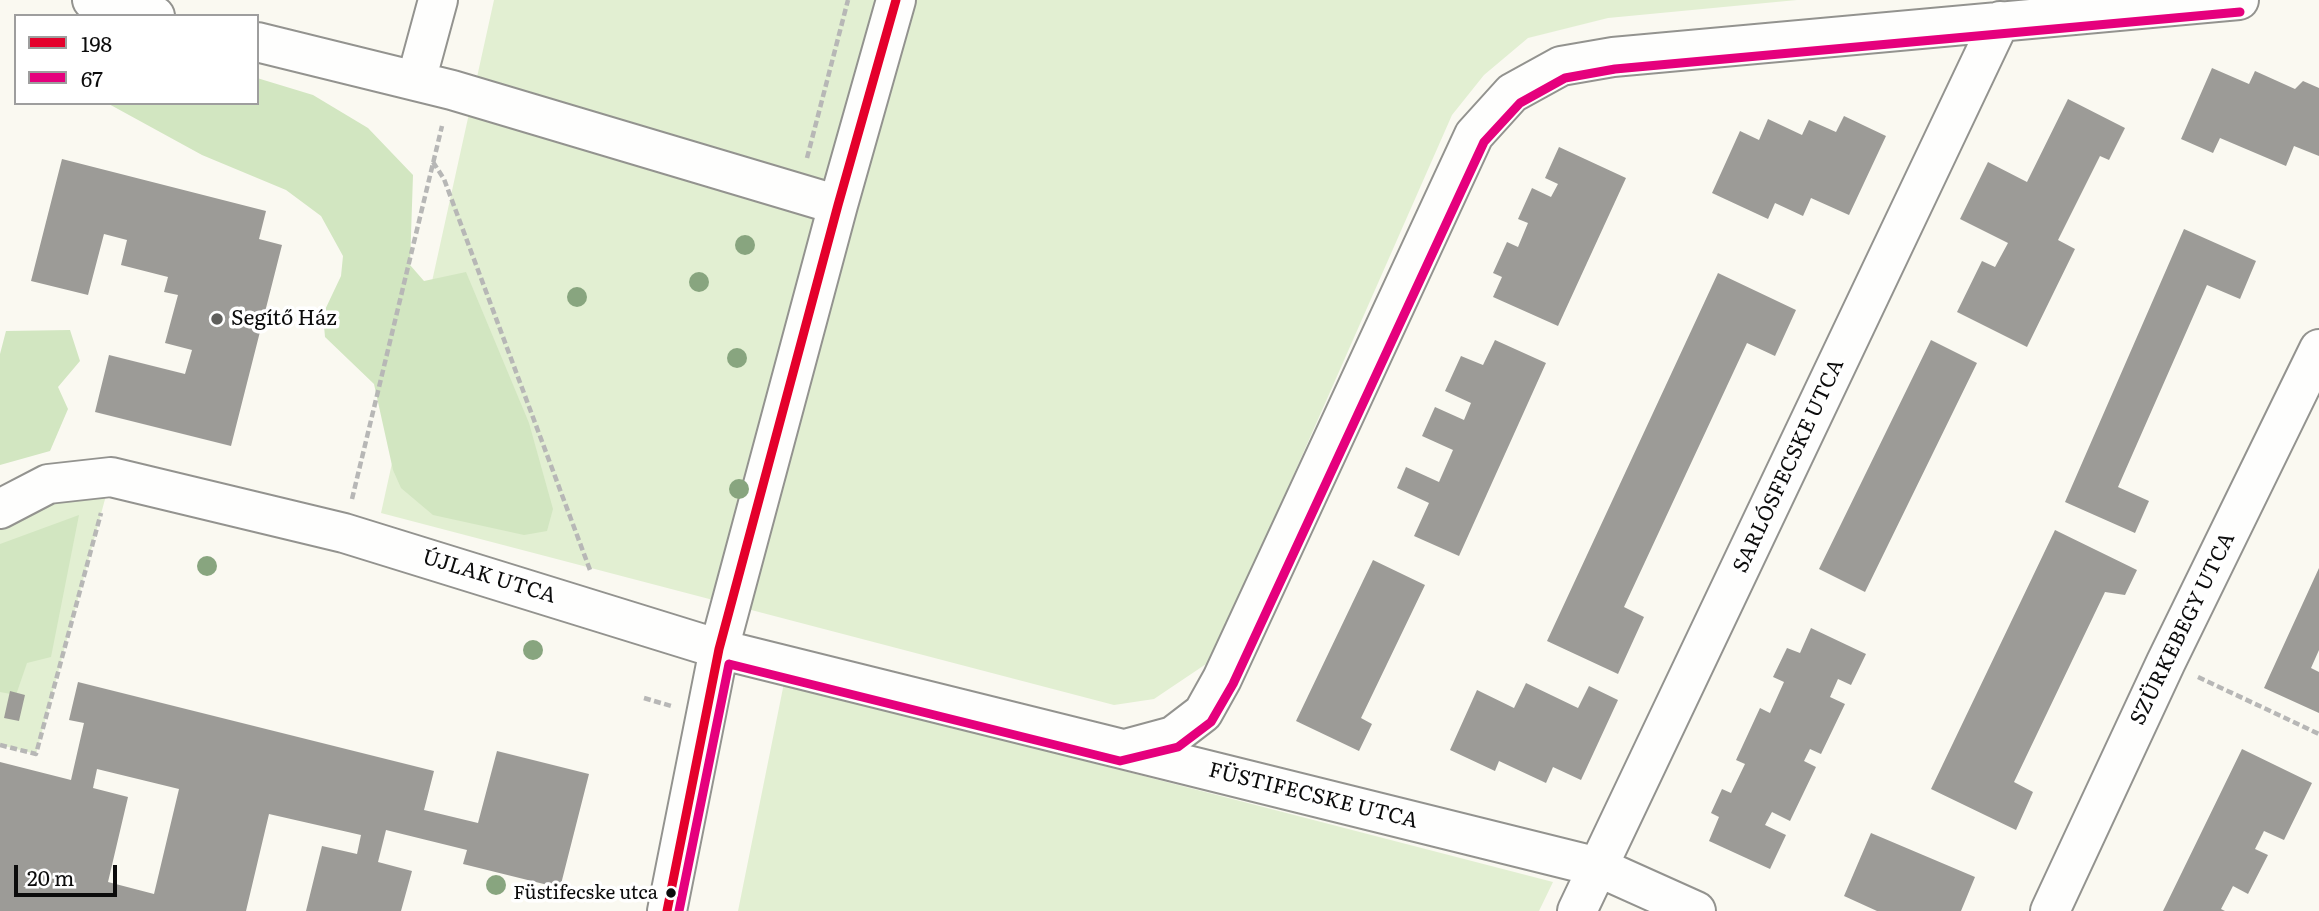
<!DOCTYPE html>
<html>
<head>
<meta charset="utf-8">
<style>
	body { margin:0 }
	#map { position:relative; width:2319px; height:911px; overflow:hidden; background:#faf9f1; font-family:Literata,serif }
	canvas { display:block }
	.legend { position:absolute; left:14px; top:14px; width:245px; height:91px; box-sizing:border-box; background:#fff; border:2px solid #9e9e9e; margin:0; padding:9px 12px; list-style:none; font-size:21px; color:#0c0c0c }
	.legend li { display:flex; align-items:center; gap:14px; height:35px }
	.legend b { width:35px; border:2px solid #9e9e9e }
	.scale { position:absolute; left:14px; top:865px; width:103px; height:32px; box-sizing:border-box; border:4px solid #0c0c0c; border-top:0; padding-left:9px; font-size:21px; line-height:24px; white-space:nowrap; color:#0c0c0c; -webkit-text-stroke:5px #fff; paint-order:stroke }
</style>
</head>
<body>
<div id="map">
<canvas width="2319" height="911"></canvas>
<ul class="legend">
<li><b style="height:9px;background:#e4002b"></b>198</li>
<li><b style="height:9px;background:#e5007d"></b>67</li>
</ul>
<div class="scale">20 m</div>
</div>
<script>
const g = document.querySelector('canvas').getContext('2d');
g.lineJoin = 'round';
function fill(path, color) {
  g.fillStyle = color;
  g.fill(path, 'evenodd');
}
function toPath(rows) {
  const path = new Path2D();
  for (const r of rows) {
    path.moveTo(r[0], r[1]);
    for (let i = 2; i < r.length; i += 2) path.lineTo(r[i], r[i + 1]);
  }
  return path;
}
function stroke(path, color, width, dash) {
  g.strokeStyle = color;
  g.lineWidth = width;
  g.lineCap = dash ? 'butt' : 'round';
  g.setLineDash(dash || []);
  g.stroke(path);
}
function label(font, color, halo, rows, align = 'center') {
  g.font = font + ' Literata,serif';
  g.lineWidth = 7;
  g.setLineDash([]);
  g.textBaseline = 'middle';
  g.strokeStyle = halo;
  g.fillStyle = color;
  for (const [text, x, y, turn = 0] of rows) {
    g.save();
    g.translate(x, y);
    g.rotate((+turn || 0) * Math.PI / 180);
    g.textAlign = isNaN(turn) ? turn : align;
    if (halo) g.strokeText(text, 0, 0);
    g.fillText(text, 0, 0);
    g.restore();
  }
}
fill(toPath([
	[494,0,1797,0,1608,18,1528,38,1484,75,1452,115,1212,660,1154,699,1114,705,381,513],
	[111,477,36,754,0,745,0,509],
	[784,683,1553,882,1539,911,738,911]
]), '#e2efd2');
fill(toPath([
	[257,78,313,95,368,128,413,175,410,265,424,281,466,272,529,423,553,509,547,531,524,535,433,515,401,488,393,470,374,384,325,337,323,314,341,276,343,256,321,216,286,190,202,155,107,103,257,103],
	[70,330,80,361,58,387,68,409,50,451,0,465,0,354,6,331],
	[79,515,51,657,27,663,16,695,0,692,0,544]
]), '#d2e6c1');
fill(toPath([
	[2212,68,2249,84,2255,71,2295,89,2303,81,2319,88,2319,156,2294,146,2286,166,2220,138,2213,153,2181,139],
	[2068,99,2125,128,2109,160,2100,156,2058,240,2075,249,2027,347,1957,312,1982,261,1995,267,2008,243,1960,219,1988,162,2027,182],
	[1844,116,1886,136,1849,215,1811,198,1803,216,1775,203,1768,219,1712,193,1740,131,1759,140,1768,119,1802,135,1809,120,1836,132],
	[1559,147,1626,178,1558,326,1493,297,1502,277,1493,273,1507,242,1518,247,1528,223,1518,219,1532,188,1551,197,1558,184,1545,178],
	[62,159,266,211,259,239,282,245,231,446,95,412,109,355,185,374,192,350,165,343,178,295,164,292,168,277,121,265,127,240,104,234,88,295,31,281],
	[2184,229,2256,261,2240,299,2207,285,2118,487,2149,501,2135,533,2065,502],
	[1718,273,1796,310,1775,356,1747,343,1624,607,1644,617,1618,674,1547,641],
	[1495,340,1546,363,1459,556,1414,536,1429,503,1397,488,1406,467,1439,482,1453,450,1422,436,1435,407,1464,420,1471,403,1445,391,1461,356,1483,365],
	[1931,340,1977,363,1865,592,1819,569],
	[2055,530,2137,570,2125,595,2105,592,2014,782,2033,792,2016,830,1931,789],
	[1373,560,1425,585,1361,718,1372,724,1359,751,1296,721],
	[2319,568,2319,650,2311,668,2319,672,2319,713,2264,688],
	[1811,628,1866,654,1851,685,1838,679,1830,697,1845,704,1821,754,1810,749,1804,761,1816,767,1790,821,1772,812,1765,825,1786,835,1770,869,1709,841,1719,817,1711,813,1722,789,1731,793,1745,764,1736,760,1760,708,1770,713,1784,682,1773,677,1787,648,1800,653],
	[78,682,434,771,424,810,478,823,497,751,589,774,560,888,463,864,467,850,386,830,378,862,412,871,401,911,306,911,322,846,357,854,361,835,269,814,246,911,0,911,0,762,71,780,84,723,69,720],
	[97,769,179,789,154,894,108,882,128,797,93,788],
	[1526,683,1578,708,1589,686,1618,700,1581,780,1553,767,1546,783,1499,761,1495,771,1450,750,1477,690,1514,708],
	[10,691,25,695,19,721,4,718],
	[2242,749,2312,783,2284,840,2264,831,2255,849,2268,855,2248,894,2233,886,2221,909,2225,911,2163,911],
	[1871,833,1975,877,1961,911,1877,911,1844,896]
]), '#9c9b97');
const minor = toPath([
	[92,0,155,16],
	[257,42,452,90,838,205],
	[416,81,438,0],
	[0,509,48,484,111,477,344,533,719,649,1598,867,1696,911],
	[1125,749,1173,736,1203,713,1222,679,1474,135,1512,93,1561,66,1613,57,2239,0],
	[667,911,719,649,838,205,896,0],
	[1577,911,2000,21],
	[2050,911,2166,662,2319,349]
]);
stroke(minor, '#93938f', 42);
stroke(toPath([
	[807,158,848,0],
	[433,162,444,179,590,570],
	[352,499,442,126],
	[2198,677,2319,734],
	[644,698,671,706],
	[0,745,36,754,101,513]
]), '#b7b7b6', 4.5, [7, 3.5]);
stroke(minor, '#fefefd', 38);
stroke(toPath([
	[667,911,719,649,838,205,896,0]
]), '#e4002b', 9);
stroke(toPath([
	[679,911,729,664,1120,761,1178,747,1211,722,1233,684,1484,142,1520,103,1565,78,1615,69,2240,12]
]), '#e5007d', 9);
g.fillStyle = '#88a57f';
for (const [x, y] of [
	[745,245],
	[699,282],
	[577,297],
	[737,358],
	[739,489],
	[207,566],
	[533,650],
	[496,885]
]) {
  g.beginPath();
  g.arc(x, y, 10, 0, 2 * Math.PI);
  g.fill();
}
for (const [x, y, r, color] of [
	[217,319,7,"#5f5f5c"],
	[671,893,6,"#0c0c0c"]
]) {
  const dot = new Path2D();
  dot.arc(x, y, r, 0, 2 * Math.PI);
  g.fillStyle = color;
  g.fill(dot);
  stroke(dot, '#fff', 2.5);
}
label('19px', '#0c0c0c', '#fff', [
	["Füstifecske utca",658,893]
], 'right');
label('21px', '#0c0c0c', '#fff', [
	["Segítő Ház",231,319]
], 'left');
label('21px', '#0c0c0c', '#fff', [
	["SARLÓSFECSKE UTCA",1789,466,-65],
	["ÚJLAK UTCA",489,577,17],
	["SZÜRKEBEGY UTCA",2183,629,-64],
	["FÜSTIFECSKE UTCA",1313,796,14]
]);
</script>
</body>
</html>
